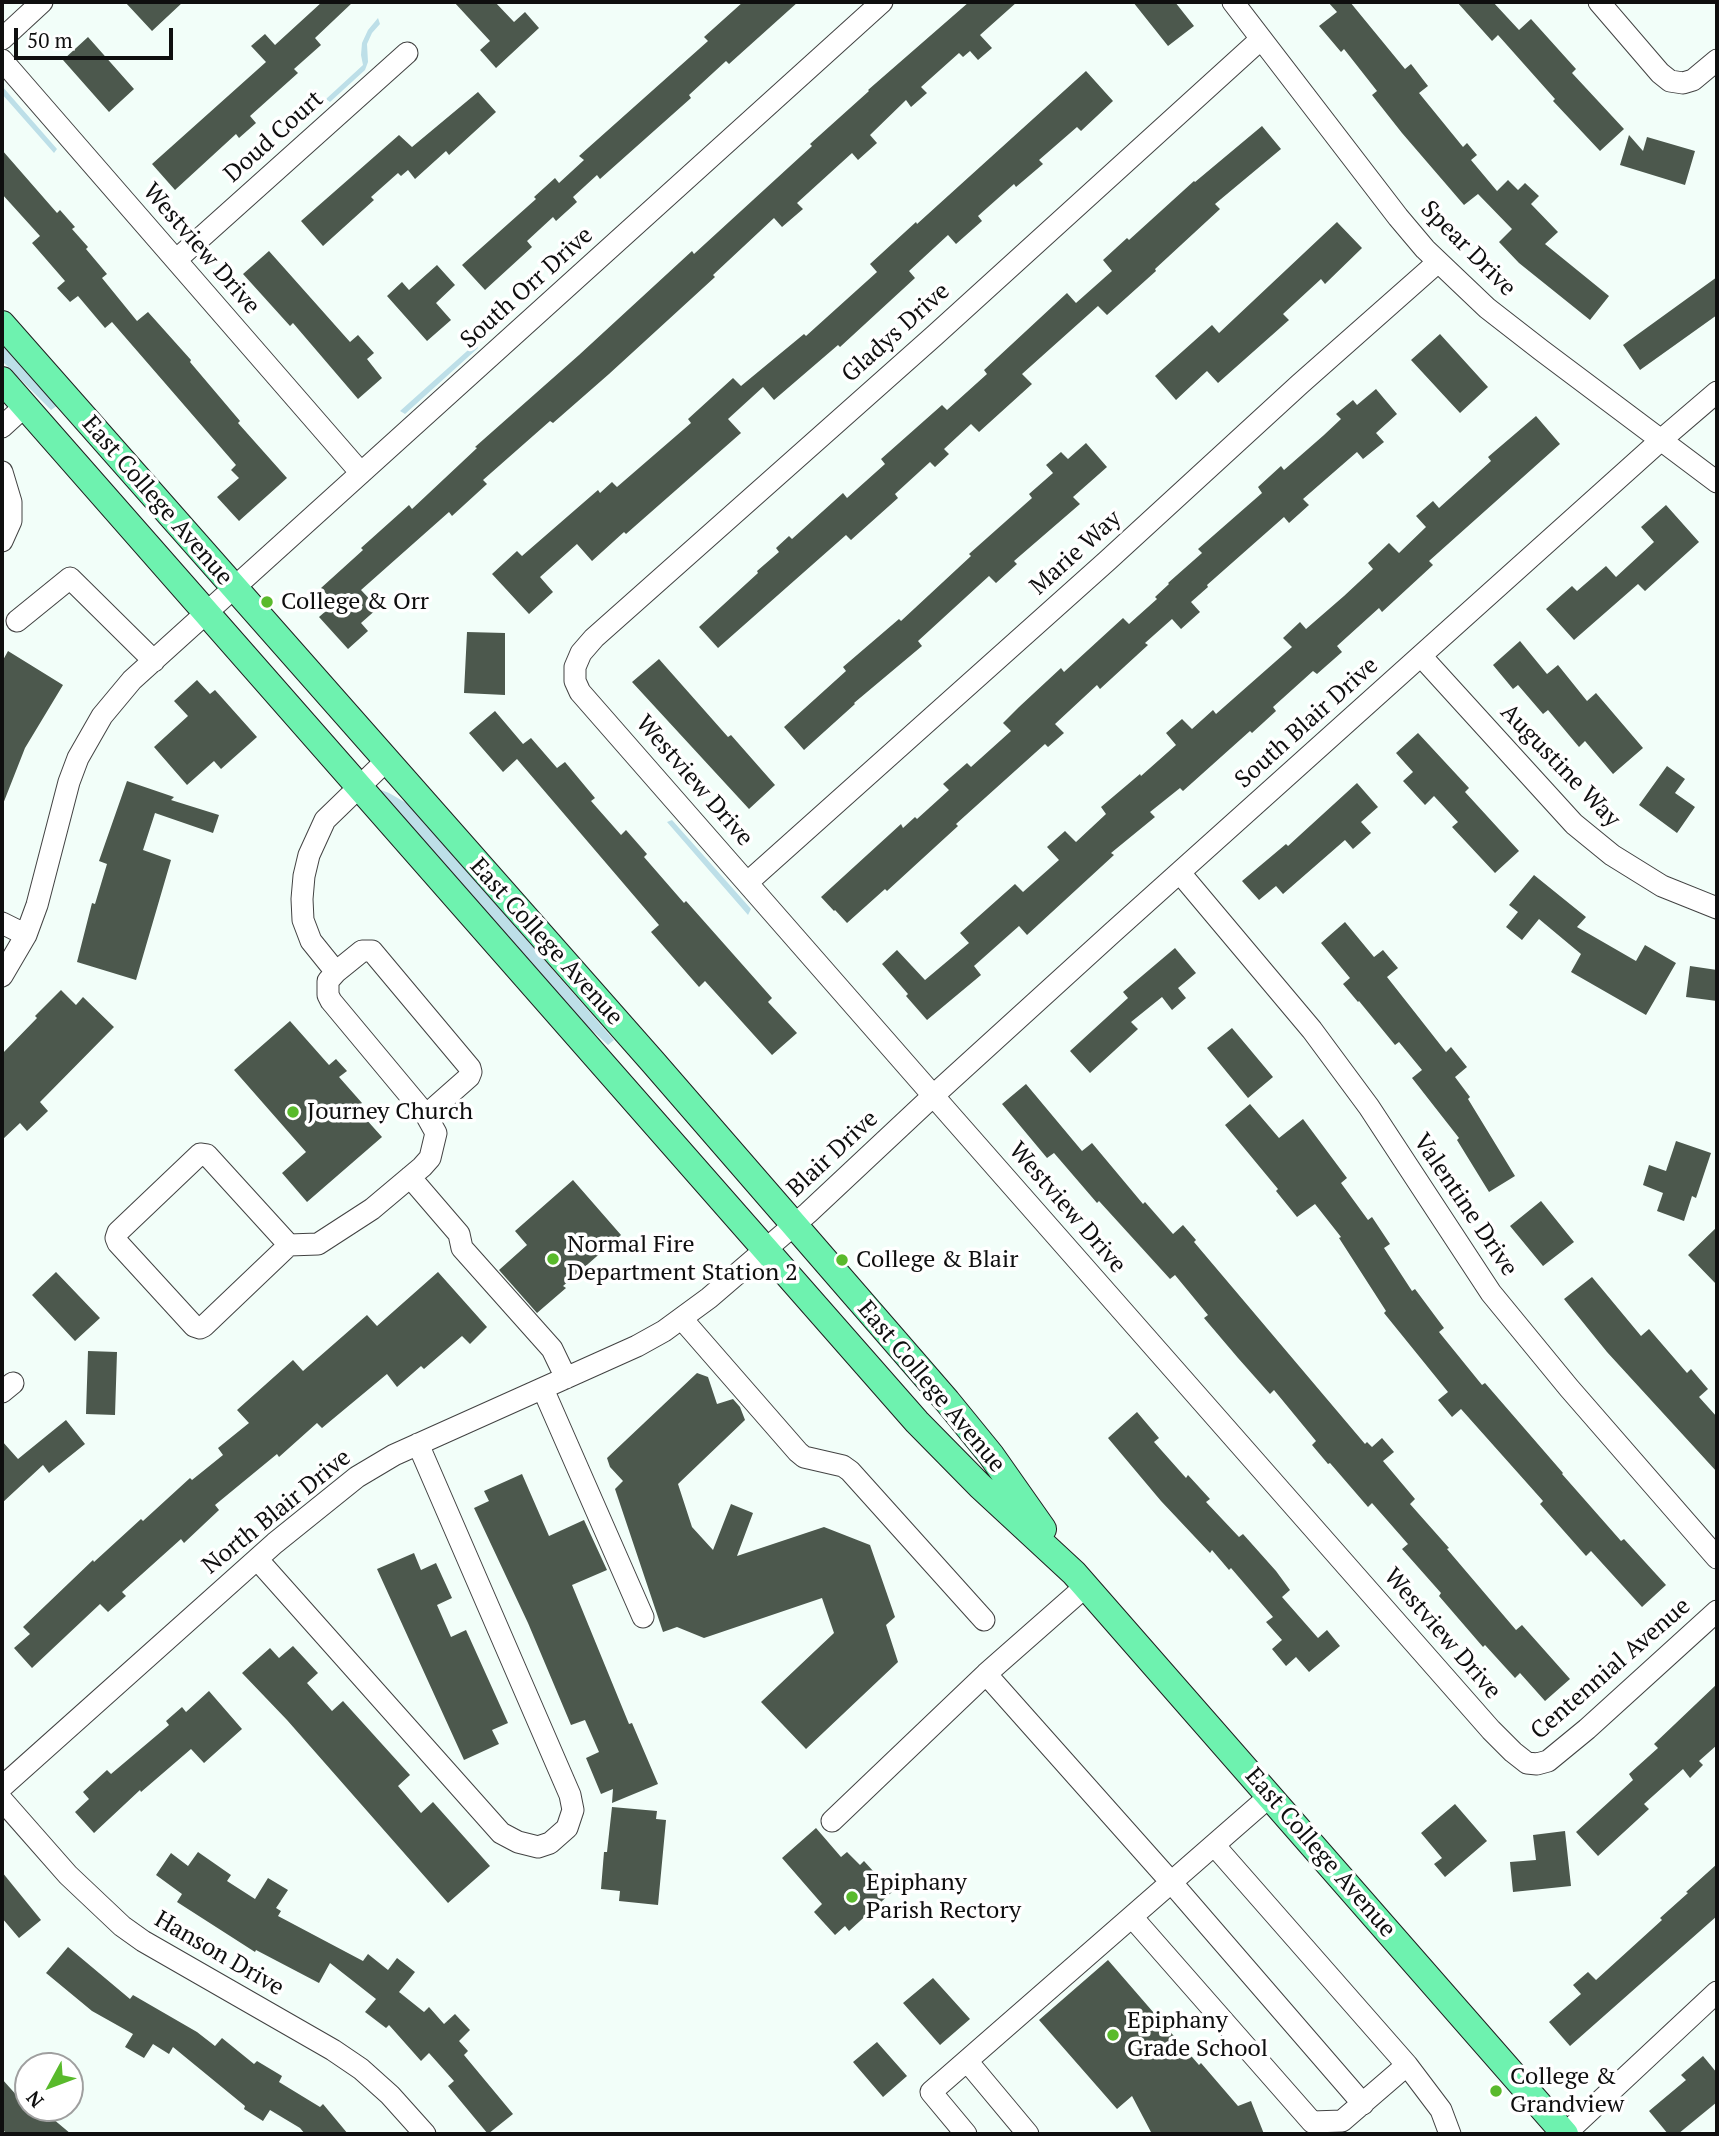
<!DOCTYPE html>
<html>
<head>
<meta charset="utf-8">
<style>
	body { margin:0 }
	#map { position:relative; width:1719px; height:2136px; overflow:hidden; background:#f2fef9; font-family:"PT Serif",serif }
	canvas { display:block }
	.frame { position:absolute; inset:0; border:4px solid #0f0f0f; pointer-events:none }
	.north { position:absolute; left:14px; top:2052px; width:70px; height:70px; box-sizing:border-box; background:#fff; border:2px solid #9f9f9f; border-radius:50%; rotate:229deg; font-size:19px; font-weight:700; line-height:28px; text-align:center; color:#0f0f0f }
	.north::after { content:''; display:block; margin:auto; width:24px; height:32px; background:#59ba2c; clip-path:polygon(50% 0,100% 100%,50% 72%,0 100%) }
	.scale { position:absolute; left:14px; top:28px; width:159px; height:32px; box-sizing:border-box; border:4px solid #0f0f0f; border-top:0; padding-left:9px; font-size:21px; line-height:24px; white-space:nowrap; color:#0f0f0f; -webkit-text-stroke:5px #fff; paint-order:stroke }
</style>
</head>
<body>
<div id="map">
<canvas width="1719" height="2136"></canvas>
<div class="frame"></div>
<div class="north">N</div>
<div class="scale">50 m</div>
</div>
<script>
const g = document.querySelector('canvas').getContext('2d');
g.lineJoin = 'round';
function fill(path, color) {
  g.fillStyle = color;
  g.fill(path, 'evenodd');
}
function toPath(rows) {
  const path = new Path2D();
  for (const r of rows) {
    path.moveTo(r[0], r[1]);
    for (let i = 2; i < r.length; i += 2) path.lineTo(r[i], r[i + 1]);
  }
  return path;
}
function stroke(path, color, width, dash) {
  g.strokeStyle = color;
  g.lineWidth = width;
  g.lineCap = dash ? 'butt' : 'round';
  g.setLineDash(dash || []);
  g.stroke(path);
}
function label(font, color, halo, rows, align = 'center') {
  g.font = font + ' "PT Serif",serif';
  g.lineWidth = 7;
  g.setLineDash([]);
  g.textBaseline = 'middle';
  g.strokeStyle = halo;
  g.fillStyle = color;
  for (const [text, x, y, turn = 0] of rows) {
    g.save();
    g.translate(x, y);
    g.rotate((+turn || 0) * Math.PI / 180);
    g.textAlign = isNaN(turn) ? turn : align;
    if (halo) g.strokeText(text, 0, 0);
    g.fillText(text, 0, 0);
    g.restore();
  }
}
fill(toPath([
	[378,18,380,24,372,33,367,44,368,62,365,70,330,102,326,99,363,65,361,55,362,43,368,30],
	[2,86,57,149,54,153,2,94],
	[2,341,58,405,51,410,2,361],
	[476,343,478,348,405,414,400,411],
	[381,790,389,793,408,804,614,1040,608,1045,571,1011,379,792],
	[672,820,751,909,748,915,667,822]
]), '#bddfe8');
fill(toPath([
	[125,2,183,2,152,31],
	[322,2,353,2,315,38,321,45,294,69,298,73,250,116,256,123,239,138,236,134,175,190,152,164,266,62,251,46,265,34,275,45],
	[454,2,495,2,514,22,525,12,539,28,496,68,480,50,490,41],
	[743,2,798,2,729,64,726,61,689,95,691,98,600,179,597,175,573,197,577,202,556,221,553,217,527,241,532,247,485,290,462,265,536,199,534,197,555,178,559,183,584,160,579,156,708,41,704,37],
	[969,2,1017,2,980,35,992,48,978,60,970,51,963,57,959,53,921,87,927,93,911,107,906,100,870,135,877,143,858,160,852,153,797,203,803,209,782,227,774,218,713,275,715,277,609,374,553,423,550,421,483,480,487,484,452,516,449,512,361,590,378,608,361,623,368,631,348,649,319,617,335,603,321,588,363,550,361,548,409,505,412,509,477,448,475,447,579,355,692,251,694,254,812,146,810,144,869,91,868,90],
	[1133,2,1175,2,1194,26,1168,46],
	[1328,2,1350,2,1405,69,1411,64,1428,86,1419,93,1463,147,1467,143,1477,155,1471,160,1497,191,1508,180,1518,190,1525,183,1539,196,1531,204,1558,232,1545,244,1609,296,1590,320,1519,263,1499,242,1512,229,1478,194,1464,205,1402,133,1372,95,1377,91,1344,49,1341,52,1319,26,1337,12],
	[1457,2,1493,2,1519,30,1531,19,1576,69,1572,73,1624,129,1600,151,1553,101,1555,99,1498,35,1492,41],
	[88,37,134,89,109,112,63,60],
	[1086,71,1113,101,1081,131,1077,127,1039,160,1043,164,1016,187,1014,184,978,216,982,221,956,244,948,235,909,271,915,278,840,347,838,345,774,400,763,387,728,419,741,433,626,534,624,532,592,561,577,544,540,577,553,592,529,614,492,574,517,551,522,556,598,490,600,493,612,482,617,487,691,423,688,419,733,378,741,386,804,334,806,336,877,272,870,264,916,222,917,224],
	[478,92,496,112,449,155,446,151,415,179,408,170,401,176,398,173,371,197,374,200,323,246,301,221,399,135,412,147],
	[1262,126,1281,149,1215,204,1220,209,1155,269,1156,271,1107,315,1098,306,1022,374,1032,384,979,432,971,424,944,449,949,454,935,467,930,462,895,494,898,498,851,540,846,535,718,648,699,627,758,573,757,571,779,552,776,548,789,536,792,539,843,493,847,498,885,464,881,459,942,405,947,410,987,374,984,370,1067,293,1076,303,1112,271,1103,260,1127,238,1129,240,1194,181,1195,182],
	[1629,135,1643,151,1647,137,1695,151,1685,185,1620,165],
	[2,150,57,213,60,210,75,227,72,229,88,247,86,249,107,274,102,278,137,321,148,312,191,360,190,362,240,421,238,423,287,478,239,521,217,497,239,478,231,470,236,465,112,322,105,328,78,296,70,302,57,288,65,281,32,243,40,236,2,194],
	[1337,222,1362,248,1325,284,1321,279,1283,314,1289,320,1218,383,1207,371,1176,400,1155,376,1212,325,1219,333],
	[269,251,350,342,358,335,374,353,367,359,382,378,358,399,293,323,290,326,243,274],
	[437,265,455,285,436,303,451,320,427,341,387,296,402,282,409,290],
	[1717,277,1717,315,1640,370,1623,345],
	[1440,334,1488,387,1460,413,1411,360],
	[1376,389,1397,414,1376,433,1384,442,1363,459,1357,452,1303,499,1309,505,1289,523,1284,517,1207,585,1208,587,1191,602,1200,612,1181,629,1172,619,1145,643,1148,645,1100,689,1097,685,1055,724,1064,733,1048,747,1045,744,956,824,958,826,887,891,885,889,847,923,835,910,834,911,821,897,901,824,903,828,915,817,917,819,949,790,943,784,967,763,971,767,1011,731,1003,723,1019,707,1061,668,1064,672,1123,618,1129,624,1157,599,1155,597,1169,584,1168,583,1202,553,1198,549,1262,493,1258,487,1281,466,1284,470,1324,435,1341,419,1336,414,1353,400,1357,405],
	[1536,416,1560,444,1429,561,1433,565,1382,612,1379,608,1337,646,1342,652,1317,674,1313,671,1273,707,1276,711,1252,733,1250,731,1183,791,1180,788,1150,812,1155,817,1111,853,1114,855,1027,935,1019,926,974,966,981,975,927,1020,906,996,908,994,882,964,897,950,925,980,969,943,960,933,1015,884,1023,892,1059,860,1047,847,1065,831,1076,842,1106,814,1101,807,1140,774,1141,776,1176,745,1166,733,1182,719,1192,729,1213,710,1216,714,1292,647,1283,638,1300,622,1306,629,1344,596,1373,569,1368,563,1389,543,1399,553,1426,527,1416,516,1433,501,1439,508,1491,461,1488,457],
	[1086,443,1107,467,1073,497,1080,504,1014,561,1017,564,996,583,989,576,918,641,922,646,854,703,855,704,804,750,784,727,846,671,843,667,899,619,901,621,971,556,969,554,1032,498,1029,494,1053,473,1046,465,1061,452,1068,459],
	[1666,505,1699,542,1645,591,1638,584,1574,640,1546,609,1572,586,1577,591,1606,566,1616,577,1654,542,1641,527],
	[467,632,505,633,505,695,464,693],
	[1520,641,1547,674,1558,665,1587,701,1596,693,1643,748,1613,774,1585,741,1579,747,1548,710,1543,714,1518,685,1513,689,1493,665],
	[8,651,63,685,25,748,3,804,2,662],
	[659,659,728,737,731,735,775,785,749,809,632,682],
	[197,680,210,694,215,690,257,737,221,769,214,761,187,785,154,747,188,716,174,701],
	[495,711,523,744,531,738,557,768,565,762,595,798,591,801,621,835,626,830,647,854,644,857,684,903,686,901,772,998,768,1002,797,1033,772,1055,705,981,699,987,651,932,659,925,517,759,503,772,469,733],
	[1418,733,1469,788,1465,792,1519,851,1495,873,1452,827,1458,822,1434,796,1425,805,1403,781,1413,772,1396,753],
	[1667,766,1685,779,1675,793,1695,807,1677,833,1639,805],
	[127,781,174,797,171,800,219,815,213,833,155,813,143,850,171,860,136,980,77,962,92,903,95,904,107,864,99,861],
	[1357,783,1378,807,1361,822,1371,833,1353,849,1345,840,1283,894,1276,886,1259,900,1242,881,1286,844,1288,846],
	[1534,875,1586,917,1577,927,1636,961,1645,945,1676,963,1646,1015,1571,972,1581,954,1539,919,1522,940,1506,927,1518,912,1509,905],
	[1345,922,1374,957,1383,950,1398,968,1387,977,1446,1052,1451,1047,1467,1067,1455,1077,1470,1097,1468,1099,1515,1176,1489,1192,1457,1140,1459,1138,1412,1078,1422,1070,1399,1042,1395,1045,1359,1001,1358,1002,1343,984,1350,978,1321,943],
	[1175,948,1196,973,1178,988,1186,998,1172,1010,1162,997,1131,1022,1138,1029,1090,1073,1070,1051,1128,998,1123,992],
	[1690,966,1717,970,1717,1001,1686,997],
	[61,990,76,1005,83,997,114,1027,40,1102,48,1111,27,1131,20,1123,2,1140,2,1054,37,1018,35,1016],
	[290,1021,329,1065,336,1059,347,1071,339,1077,362,1103,356,1108,382,1137,307,1202,282,1173,306,1152,234,1070],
	[1232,1028,1273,1077,1248,1098,1207,1048],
	[1026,1084,1082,1151,1092,1143,1143,1204,1145,1202,1173,1234,1183,1225,1196,1240,1194,1242,1365,1444,1367,1442,1372,1447,1382,1438,1394,1452,1383,1461,1415,1499,1410,1504,1449,1548,1447,1549,1516,1630,1522,1625,1570,1679,1545,1701,1520,1673,1515,1678,1485,1645,1483,1647,1439,1596,1441,1593,1402,1549,1408,1544,1372,1503,1368,1507,1330,1463,1328,1464,1312,1445,1316,1441,1274,1390,1270,1394,1238,1358,1204,1318,1208,1315,1175,1275,1170,1279,1099,1201,1097,1203,1054,1153,1047,1158,1002,1104],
	[1250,1104,1279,1138,1303,1119,1347,1178,1341,1183,1368,1220,1372,1217,1390,1244,1384,1248,1412,1291,1415,1289,1444,1328,1439,1332,1482,1385,1485,1383,1563,1473,1562,1474,1621,1541,1624,1539,1666,1585,1642,1607,1591,1551,1586,1556,1540,1504,1543,1501,1461,1409,1452,1417,1438,1400,1448,1392,1384,1313,1386,1311,1339,1238,1341,1237,1315,1204,1297,1217,1276,1191,1278,1189,1225,1125],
	[1676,1141,1711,1153,1696,1198,1692,1196,1684,1221,1657,1211,1663,1193,1643,1185,1649,1165,1666,1171],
	[573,1180,621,1235,563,1286,566,1288,537,1313,499,1270,527,1245,515,1231],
	[1541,1201,1574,1242,1543,1266,1510,1226],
	[1717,1227,1717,1285,1688,1255],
	[56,1272,100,1318,75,1341,32,1295],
	[438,1272,487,1327,470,1344,462,1336,424,1369,421,1366,397,1387,387,1374,322,1428,317,1423,279,1457,277,1454,215,1505,219,1510,184,1543,181,1539,122,1592,126,1596,108,1612,100,1604,32,1668,14,1648,30,1634,23,1627,93,1560,94,1562,141,1519,143,1521,190,1478,192,1480,223,1455,218,1448,249,1423,237,1410,293,1360,303,1371,367,1315,377,1326],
	[1592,1277,1641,1336,1649,1329,1687,1373,1691,1369,1708,1389,1699,1397,1717,1417,1717,1472,1607,1352,1564,1299],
	[88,1351,117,1352,115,1415,86,1414],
	[697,1373,708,1377,717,1404,733,1399,740,1407,745,1420,678,1484,692,1527,713,1550,731,1504,753,1513,737,1556,824,1527,870,1545,895,1617,886,1625,898,1662,806,1749,761,1702,834,1633,822,1598,704,1638,677,1627,663,1632,615,1489,623,1481,610,1467,607,1458],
	[1137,1412,1159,1438,1154,1442,1186,1478,1188,1475,1210,1499,1206,1502,1239,1537,1243,1534,1276,1571,1290,1590,1282,1597,1318,1638,1327,1630,1340,1646,1309,1672,1296,1657,1286,1666,1272,1649,1282,1640,1266,1622,1273,1617,1231,1568,1229,1570,1212,1550,1210,1553,1161,1501,1108,1438],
	[66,1420,85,1444,49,1473,43,1465,2,1503,2,1441,18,1459],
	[522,1474,549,1536,584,1520,607,1570,572,1585,629,1724,632,1723,658,1784,612,1803,613,1789,601,1794,586,1758,599,1752,585,1720,571,1725,528,1623,474,1508,489,1501,484,1491],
	[414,1553,421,1570,436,1563,452,1598,437,1605,451,1637,466,1630,508,1723,492,1730,499,1744,464,1760,377,1569],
	[293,1646,318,1673,307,1683,332,1711,343,1701,410,1775,398,1786,421,1813,433,1802,490,1866,448,1903,287,1720,242,1673,270,1648,279,1658],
	[1717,1684,1717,1745,1699,1761,1703,1765,1690,1778,1683,1769,1644,1804,1649,1809,1598,1856,1576,1832,1633,1780,1629,1774,1658,1748,1654,1744],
	[209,1691,242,1729,204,1763,191,1749,141,1792,140,1790,94,1833,75,1812,89,1799,83,1792,107,1770,111,1774,169,1725,166,1721,182,1707,186,1712],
	[1455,1804,1487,1841,1445,1877,1434,1864,1442,1858,1421,1833],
	[612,1807,657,1811,656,1819,666,1820,658,1905,619,1901,620,1891,601,1889,604,1852,607,1852],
	[816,1828,841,1857,847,1852,860,1865,864,1861,892,1892,849,1931,845,1926,835,1935,814,1912,822,1904,782,1858],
	[1565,1831,1571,1886,1513,1892,1510,1862,1536,1860,1533,1835],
	[198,1852,231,1875,227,1881,255,1899,268,1878,288,1890,276,1908,281,1911,278,1916,363,1961,368,1954,388,1970,397,1958,415,1972,399,1992,424,2012,429,2007,444,2024,455,2014,470,2030,459,2041,468,2051,464,2055,513,2114,488,2134,448,2086,454,2081,429,2053,421,2061,389,2025,386,2028,365,2012,376,1999,330,1963,319,1983,256,1950,255,1952,177,1902,182,1894,156,1875,171,1853,188,1866],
	[1717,1864,1717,1916,1570,2046,1549,2022,1581,1994,1573,1985,1588,1972,1596,1980,1662,1920,1660,1918,1688,1893,1686,1892],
	[2,1872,41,1920,19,1938,2,1918],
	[68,1947,130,1999,133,1995,197,2032,215,2046,222,2038,254,2064,257,2061,282,2076,279,2082,320,2107,323,2104,348,2134,305,2134,300,2128,270,2110,263,2121,244,2109,245,2106,173,2047,169,2054,153,2044,144,2058,125,2047,133,2034,92,2011,46,1973],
	[1108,1960,1199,2065,1201,2063,1238,2106,1251,2101,1264,2134,1152,2134,1132,2096,1117,2109,1039,2020],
	[933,1978,970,2019,940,2045,903,2003],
	[877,2042,907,2076,883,2097,853,2062],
	[1703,2056,1717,2073,1717,2102,1678,2134,1668,2134,1649,2111,1686,2080,1681,2075],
	[2,2079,28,2108,40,2108,71,2134,7,2134,2,2129]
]), '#4c584d');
const minor = toPath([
	[1233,2,1398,217,1425,249,1487,308,1541,350,1717,482],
	[1599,2,1660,73,1670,81,1683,83,1693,80,1717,60],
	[2,39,42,2],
	[1261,39,934,336,594,638,581,653,575,667,575,681,580,692,951,1116,1491,1730,1513,1752,1527,1763,1537,1764,1548,1761,1587,1729,1717,1611],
	[2,60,361,473],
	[176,260,407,53],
	[2,427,25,406],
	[2,472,11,502,11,521,2,541],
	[17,621,70,578,154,661],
	[1421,656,1574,824,1612,855,1662,886,1717,908],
	[1180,873,1312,1030,1369,1107,1491,1293,1569,1388,1717,1558],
	[748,882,1107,561,1300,384,1438,262],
	[2,923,26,935],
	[336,972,328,981,328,995,331,1001,426,1115],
	[2,976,26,935,37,905,69,782,78,758,102,716,132,680,882,2],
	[410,1177,459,1234,462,1248,552,1349,566,1378],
	[289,1245,204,1326,200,1328,194,1326,118,1243,116,1238,118,1232,200,1154,207,1155,289,1245,318,1244,372,1209,422,1167,430,1158,436,1133,426,1115,469,1077,471,1072,470,1068,372,951,362,951,336,972,311,941,303,920,302,899,304,876,309,855,325,820,386,761],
	[682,1319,798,1452,804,1457,843,1466,850,1471,984,1620],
	[543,1389,643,1617],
	[2,1392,13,1383],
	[257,1559,501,1833,518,1842,538,1847,550,1843,567,1828,573,1810,570,1795,418,1444],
	[986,1674,1171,1882,1363,2104],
	[2,1787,275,1543,357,1477,394,1455,637,1346,664,1331,709,1298,808,1213,934,1095,1112,933,1661,440,1717,392],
	[2,1800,68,1875,122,1926,143,1941,333,2050,361,2069,390,2095,425,2134],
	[832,1821,986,1674,1086,1586],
	[1214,1845,1407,2065,1441,2110,1450,2134],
	[1132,1917,1312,2122,1342,2121,1407,2065],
	[967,2061,1028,2134],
	[966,2134,931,2092,1270,1796],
	[1565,2134,1717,1992]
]);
const major = toPath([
	[2,324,653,1062,947,1401,991,1455,1043,1529],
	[2,380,917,1422,980,1486,1074,1573,1565,2134]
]);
stroke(minor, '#424242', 23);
stroke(major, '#202020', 28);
stroke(minor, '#fff', 21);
stroke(major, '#6ef2af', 26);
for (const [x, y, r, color] of [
	[267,602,7,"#59ba2c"],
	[293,1112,7,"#59ba2c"],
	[553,1259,7,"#59ba2c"],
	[842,1260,7,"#59ba2c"],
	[852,1897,7,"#59ba2c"],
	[1113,2035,7,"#59ba2c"],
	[1496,2091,7,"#59ba2c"]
]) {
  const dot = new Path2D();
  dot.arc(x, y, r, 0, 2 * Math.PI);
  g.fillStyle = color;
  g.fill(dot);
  stroke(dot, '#fff', 2.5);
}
label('24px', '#0f0f0f', '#fff', [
	["Doud Court",274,137,-42],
	["Westview Drive",201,249,49],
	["Spear Drive",1468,249,45],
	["South Orr Drive",527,288,-42],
	["Gladys Drive",896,333,-42],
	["East College Avenue",157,501,49],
	["Marie Way",1076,553,-42],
	["South Blair Drive",1307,723,-42],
	["Augustine Way",1560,766,46],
	["Westview Drive",694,781,49],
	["East College Avenue",546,942,48],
	["Blair Drive",833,1154,-43],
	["Valentine Drive",1465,1205,56],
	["Westview Drive",1067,1208,49],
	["East College Avenue",931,1387,50],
	["North Blair Drive",277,1512,-39],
	["Westview Drive",1442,1634,49],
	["Centennial Avenue",1611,1669,-41],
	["East College Avenue",1320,1853,49],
	["Hanson Drive",219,1954,30]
]);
label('24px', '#0f0f0f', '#fff', [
	["College & Orr",281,602],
	["Journey Church",307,1112],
	["Normal Fire",567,1245],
	["Department Station 2",567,1273],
	["College & Blair",856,1260],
	["Epiphany",866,1883],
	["Parish Rectory",866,1911],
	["Epiphany",1127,2021],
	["Grade School",1127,2049],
	["College &",1510,2077],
	["Grandview",1510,2105]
], 'left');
</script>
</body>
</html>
